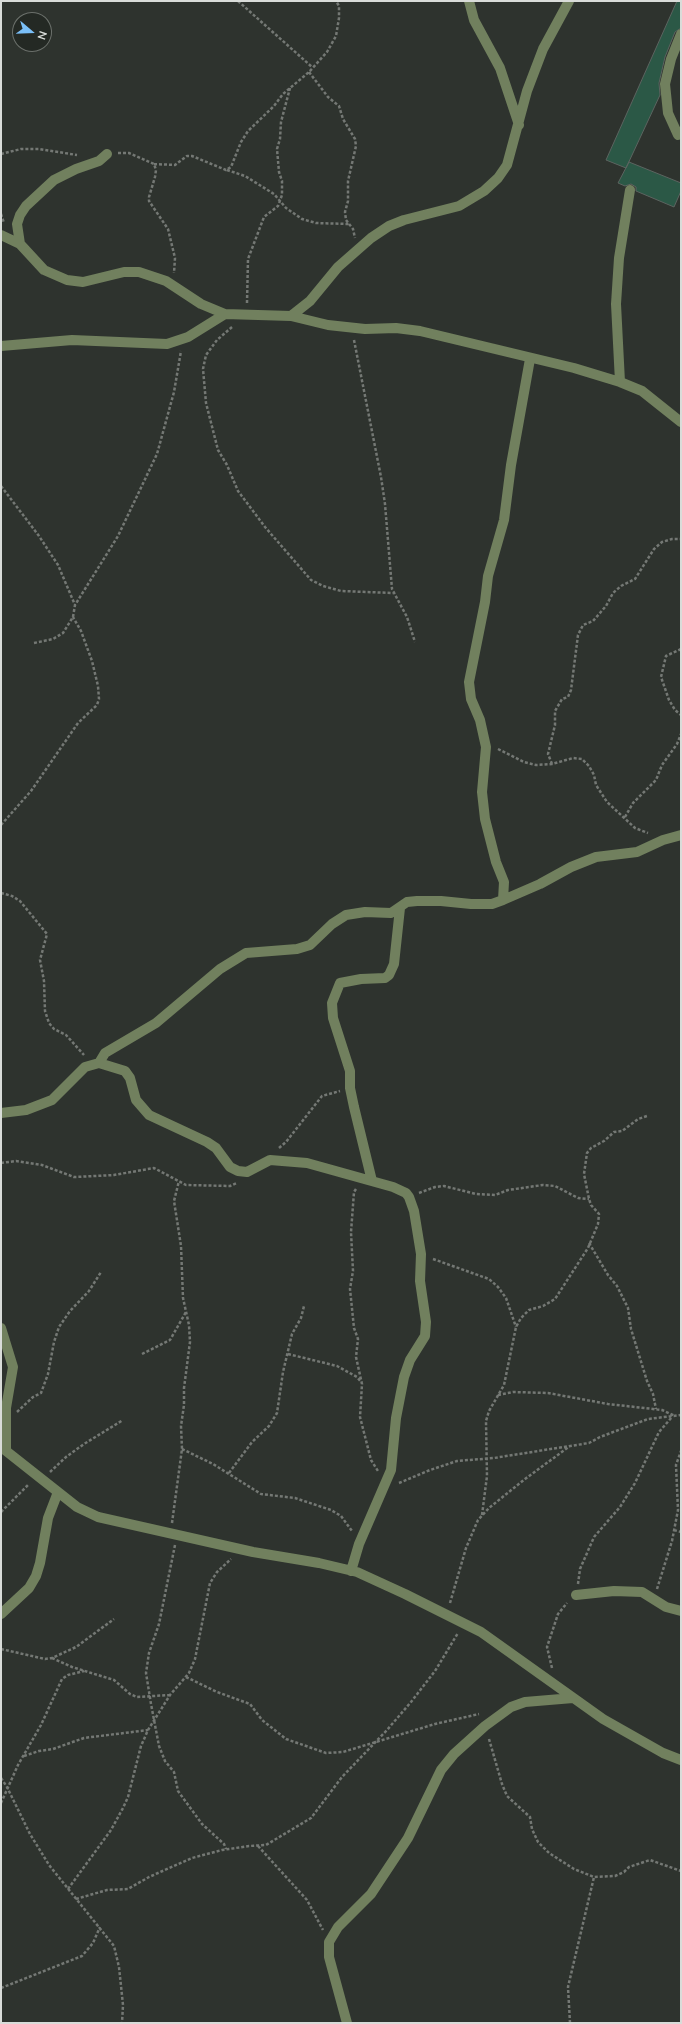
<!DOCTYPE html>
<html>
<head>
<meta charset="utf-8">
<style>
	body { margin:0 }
	#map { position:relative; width:682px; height:2024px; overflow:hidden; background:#2e332e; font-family:Mulish,sans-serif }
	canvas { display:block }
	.frame { position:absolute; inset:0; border:2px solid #d9dcd9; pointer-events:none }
	.north { position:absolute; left:12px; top:12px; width:40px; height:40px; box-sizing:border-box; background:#242924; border:1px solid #6c716c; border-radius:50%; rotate:109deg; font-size:11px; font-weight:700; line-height:16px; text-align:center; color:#d9dcd9 }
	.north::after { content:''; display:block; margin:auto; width:14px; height:18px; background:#7abff8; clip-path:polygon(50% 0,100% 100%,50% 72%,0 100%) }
</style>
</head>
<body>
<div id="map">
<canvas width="682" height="2024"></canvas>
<div class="frame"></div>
<div class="north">N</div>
</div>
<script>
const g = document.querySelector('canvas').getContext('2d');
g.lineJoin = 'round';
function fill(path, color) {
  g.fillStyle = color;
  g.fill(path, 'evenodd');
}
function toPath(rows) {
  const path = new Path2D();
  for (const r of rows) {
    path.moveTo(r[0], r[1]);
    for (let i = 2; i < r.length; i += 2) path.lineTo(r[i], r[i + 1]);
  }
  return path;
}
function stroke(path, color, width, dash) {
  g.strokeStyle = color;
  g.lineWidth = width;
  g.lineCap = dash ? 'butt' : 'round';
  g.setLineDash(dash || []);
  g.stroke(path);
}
const building = toPath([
	[677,1,681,1,681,28,675,32,665,57,659,83,660,95,626,168,606,160,677,1],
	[629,162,681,183,681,191,674,207,636,191,636,187,631,184,625,186,618,183,629,162]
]);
fill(building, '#2b5846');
stroke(building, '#5c6460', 1);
stroke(toPath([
	[238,1,312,67],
	[309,72,328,97,339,106,343,119,355,139,356,146,348,181,348,201,345,212,346,220,353,229,355,238],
	[118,153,129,153,154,164,156,170,155,177,149,197,149,201,168,229,175,258,174,273],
	[1,154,21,149,39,149,77,155],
	[154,164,175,165,187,156,192,156,226,170,231,167,241,142,248,131,274,106,283,94,309,72,327,52,336,36,339,18,339,6,336,1],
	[227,170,245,176,274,194,286,208,302,219,316,223,349,224],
	[1,214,4,223],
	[247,303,248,259,264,217,278,206,282,195,282,181,279,172,277,149,280,139,281,122,290,88],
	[232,327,217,340,206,355,203,369,206,403,218,450,227,465,238,491,265,527,311,580,323,586,341,591,393,593],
	[354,340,381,477,385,504,392,589,407,617,415,642],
	[1,486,39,536,58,565,75,605],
	[34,643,53,639,63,633,73,617,75,605,118,536,157,454,174,392,181,351],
	[681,649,666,656,661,677,669,700,675,710,681,715],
	[498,749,524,762,536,765,552,764,573,758,582,759,589,766,594,775,596,785,607,802,635,828,648,833],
	[552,764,548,754,555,725,555,711,562,699,568,697,571,690,578,635,583,625,593,621,606,606,613,593,621,586,635,579,654,549,662,542,672,539,681,539],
	[625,817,633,803,656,780,662,765,677,744,681,734],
	[1,825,31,791,78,723,97,705,99,699,98,686,92,661,81,631,73,617],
	[1,893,12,896,20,901,47,934,40,960,44,981,45,1011,49,1023,54,1029,66,1035,84,1055],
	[279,1148,286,1142,322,1096,340,1091],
	[1,1163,16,1161,42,1165,74,1177,114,1175,154,1168,186,1185,230,1186,237,1183],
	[356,1189,354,1192,351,1232,353,1271,350,1289,354,1328,358,1339,356,1357,362,1384,360,1417,371,1460,378,1471],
	[419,1193,435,1187,444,1186,476,1194,495,1195,508,1190,543,1185,555,1186,578,1198,589,1199],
	[589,1243,608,1275,617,1286,628,1308,631,1329,647,1381,653,1394,656,1409],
	[433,1259,489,1279,498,1287,506,1298,516,1327],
	[142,1354,170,1340,186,1312],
	[288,1354,337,1366,357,1377,362,1383],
	[498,1395,513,1392,548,1393,608,1404,662,1410,675,1416],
	[17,1412,33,1397,41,1393,48,1374,54,1342,59,1327,70,1311,89,1291,101,1272],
	[182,1449,213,1464,261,1494,295,1498,331,1510,341,1516,352,1531],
	[50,1472,66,1457,84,1444,123,1420],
	[229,1473,252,1442,269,1426,277,1413,283,1372,292,1334,301,1318,304,1306],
	[399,1483,430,1470,457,1461,494,1458,589,1443,600,1437,648,1419,681,1415],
	[1,1512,29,1484],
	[482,1515,487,1476,486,1421,489,1411,504,1385,516,1327,521,1318,529,1310,543,1306,555,1299,588,1248,598,1224,599,1214,591,1205,589,1199,584,1174,587,1153,591,1148,604,1141,614,1132,622,1131,638,1119,647,1116],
	[172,1523,182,1449,181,1426,184,1405,184,1388,190,1342,189,1325,183,1298,181,1246,174,1201,179,1181],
	[674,1530,681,1532],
	[175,1545,159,1624,149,1653,146,1673,151,1704,159,1746,165,1761,174,1772,178,1791,202,1824,224,1844,226,1849],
	[578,1584,580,1569,594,1537,620,1507,635,1483,659,1432,672,1417],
	[657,1589,672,1541,678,1510,676,1465,681,1451],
	[450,1603,466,1548,478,1520,489,1508,525,1479,570,1446],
	[1,1649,45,1659,52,1658,76,1647,114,1619],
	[52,1658,72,1667,114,1680,130,1694,137,1697,170,1695],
	[552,1668,547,1647,558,1614,567,1603],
	[186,1677,217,1692,250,1704,262,1720,286,1739,326,1753,343,1752,435,1724,479,1714],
	[489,1739,502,1784,507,1796,530,1817,532,1829,538,1842,549,1853,574,1869,594,1877,615,1876,624,1872,629,1867,650,1860,681,1871],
	[24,1756,39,1751,53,1749,84,1738,148,1730],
	[1,1778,7,1787,30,1834,49,1865,114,1946,119,1967,123,2005,122,2023],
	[1,1803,18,1765,41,1725,62,1679,68,1675,84,1671],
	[258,1846,307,1900,323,1930],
	[68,1889,111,1830,123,1808,128,1797,141,1746,148,1730,170,1695,189,1673,195,1659,210,1583,217,1572,231,1559],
	[76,1899,107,1890,128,1889,149,1877,192,1858,222,1850,249,1846,266,1845,311,1818,342,1777,387,1730,411,1702,435,1671,458,1633],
	[1,1988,82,1956,93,1943,100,1927],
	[570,2023,568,1987,594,1877]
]), '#747874', 2.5, [3, 2]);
stroke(toPath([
	[469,1,474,20,500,68,519,125],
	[678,135,668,113,665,84,671,59,681,34],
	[1,235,20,244,44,270,67,280,83,282,124,272,139,272,166,281,201,304,225,314],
	[20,244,17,224,20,215,26,206,54,180,76,169,99,161,107,154],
	[291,316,328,325,365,329,396,328,420,331,574,368,620,382,642,391,681,422],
	[1,346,72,340,167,344,188,337,225,314,291,316,310,301,338,267,371,238,389,226,404,220,459,206,484,191,498,178,507,165,527,91,543,49,569,1],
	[620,382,616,304,619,258,630,190],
	[503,900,540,884,571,867,596,857,637,852,663,840,681,835],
	[99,1063,105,1053,156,1023,220,969,246,953,297,949,310,945,332,924,346,915,365,912,391,913,407,902,417,901,441,901,471,904,492,904,503,900,504,882,496,862,485,819,482,792,486,747,480,720,471,699,469,682,485,602,488,576,504,520,511,465,530,359],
	[1,1113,26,1110,52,1100,85,1067,99,1063,125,1071,130,1078,136,1100,149,1115,207,1142,216,1148,230,1167,238,1171,247,1172,270,1160,307,1163,393,1187,406,1193,409,1197,414,1211,421,1254,420,1281,426,1322,425,1336,410,1360,404,1377,396,1418,391,1470,359,1544,351,1571],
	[372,1181,354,1107,350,1088,350,1071,333,1018,332,1003,340,983,361,979,385,978,389,975,394,964,400,908],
	[1,1328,13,1367,6,1408,6,1450],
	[1,1447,77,1507,98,1517,253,1552,319,1563,357,1572,405,1594,481,1632,603,1719,663,1753,681,1760],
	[576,1595,614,1591,642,1592,666,1607,681,1611],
	[1,1614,29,1588,36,1576,40,1563,48,1518,58,1492],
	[347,2023,329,1957,329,1942,338,1927,371,1894,408,1838,441,1770,454,1754,485,1726,511,1707,525,1702,573,1698]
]), '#71805e', 10);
</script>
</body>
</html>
